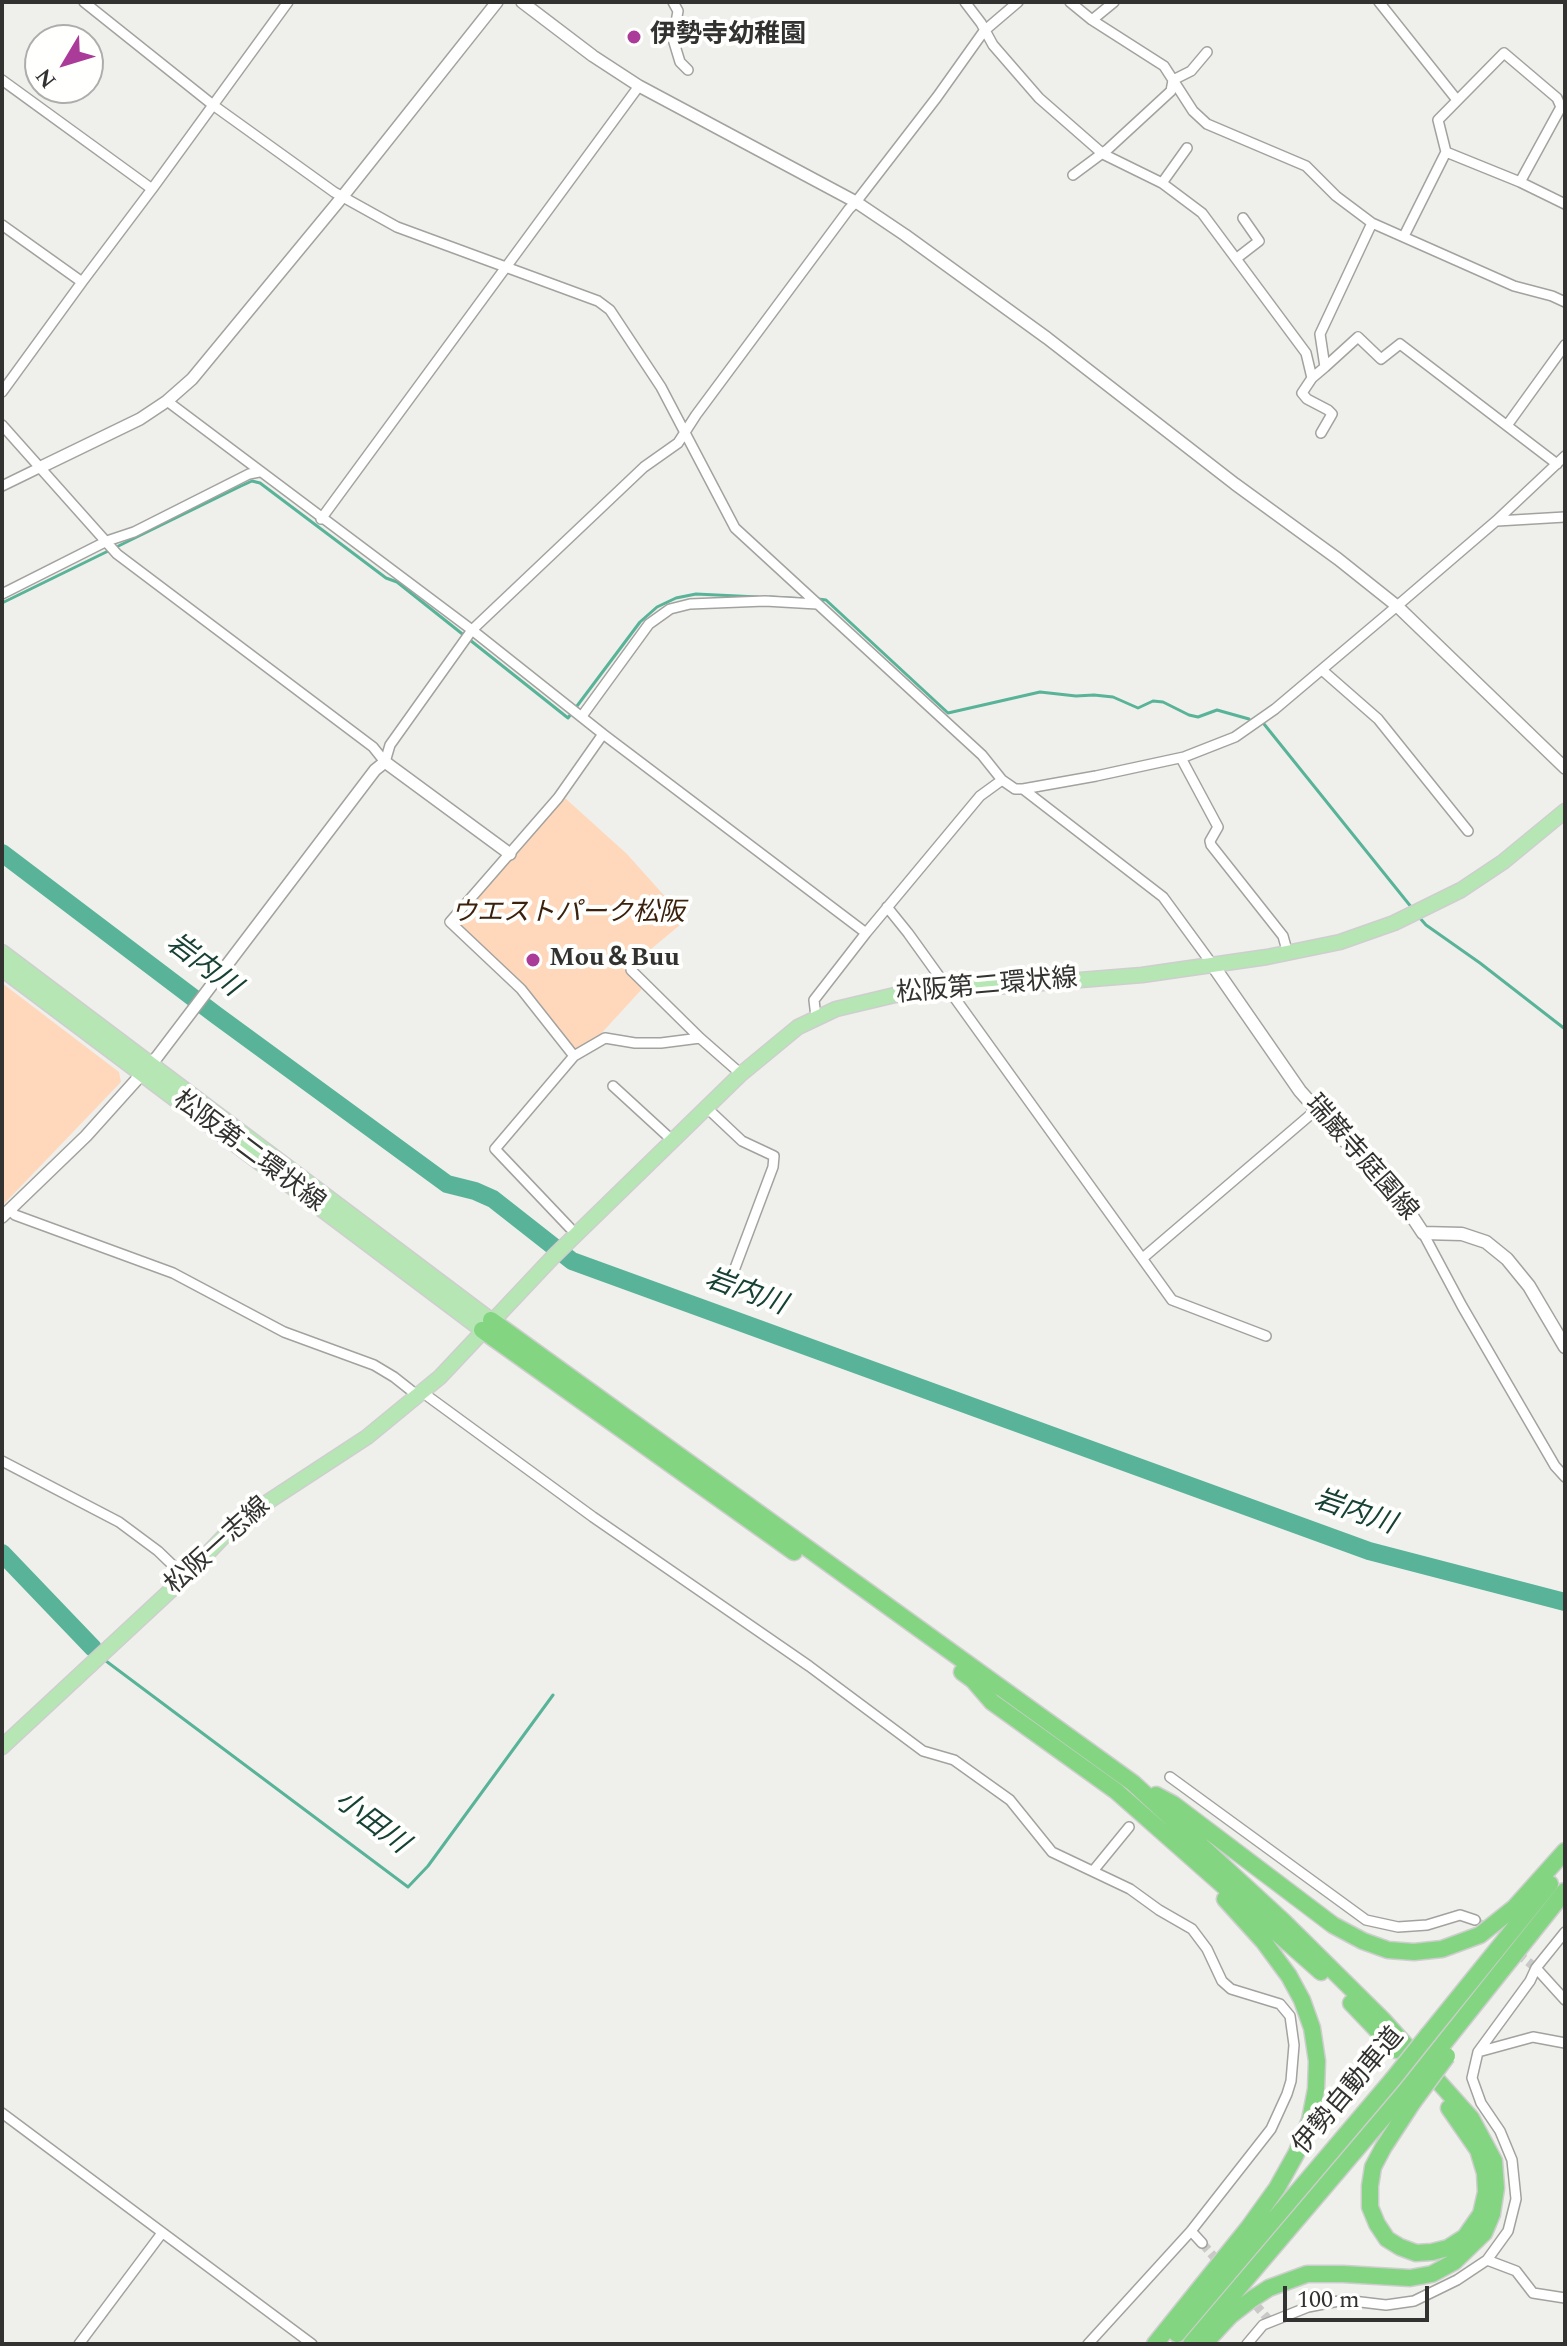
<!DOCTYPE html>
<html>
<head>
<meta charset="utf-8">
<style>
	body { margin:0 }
	#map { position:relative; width:1567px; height:2346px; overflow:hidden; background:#eff0ec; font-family:Spectral,serif }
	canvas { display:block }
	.frame { position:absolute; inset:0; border:4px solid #323231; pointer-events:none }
	.north { position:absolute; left:24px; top:24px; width:80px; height:80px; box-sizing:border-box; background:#fffffe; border:2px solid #adadac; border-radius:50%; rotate:232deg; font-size:22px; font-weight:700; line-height:32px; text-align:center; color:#323231 }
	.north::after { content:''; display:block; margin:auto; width:28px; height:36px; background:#aa3b99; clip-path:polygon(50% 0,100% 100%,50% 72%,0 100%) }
	.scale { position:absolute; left:1283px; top:2286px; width:146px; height:36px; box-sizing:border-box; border:4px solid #323231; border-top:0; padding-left:10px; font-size:24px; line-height:28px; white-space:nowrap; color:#323231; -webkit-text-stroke:6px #fffffe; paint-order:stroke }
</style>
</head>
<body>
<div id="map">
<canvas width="1567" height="2346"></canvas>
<div class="frame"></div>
<div class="north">N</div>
<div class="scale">100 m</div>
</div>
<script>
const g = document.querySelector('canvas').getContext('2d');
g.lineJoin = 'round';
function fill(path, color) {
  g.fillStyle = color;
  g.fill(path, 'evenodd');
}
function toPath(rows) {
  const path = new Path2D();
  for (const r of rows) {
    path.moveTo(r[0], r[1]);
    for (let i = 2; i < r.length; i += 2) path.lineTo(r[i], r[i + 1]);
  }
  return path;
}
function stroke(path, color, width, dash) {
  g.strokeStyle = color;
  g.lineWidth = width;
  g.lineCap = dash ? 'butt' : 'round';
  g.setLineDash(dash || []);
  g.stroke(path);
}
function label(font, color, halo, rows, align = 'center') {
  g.font = font + ' Spectral,"Noto Sans JP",serif';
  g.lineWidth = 8;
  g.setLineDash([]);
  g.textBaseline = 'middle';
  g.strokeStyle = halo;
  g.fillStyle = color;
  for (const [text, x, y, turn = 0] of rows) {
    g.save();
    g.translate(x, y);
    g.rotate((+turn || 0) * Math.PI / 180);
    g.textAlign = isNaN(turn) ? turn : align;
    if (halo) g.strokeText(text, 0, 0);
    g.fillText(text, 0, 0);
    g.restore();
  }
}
fill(toPath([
	[565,798,627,854,686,920,627,969,642,989,598,1037,579,1051,571,1047,457,923,458,919],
	[2,983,119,1072,121,1082,2,1206]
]), '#ffd8bb');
stroke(toPath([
	[770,597,806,599],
	[818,599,826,600,948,713,1040,692,1076,696,1094,695,1113,697,1138,708,1153,701,1163,702,1189,715,1198,717,1217,710,1249,719],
	[2,603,241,486,252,481,260,483,386,578,397,582,568,718,640,622,657,607,676,598,696,594,758,597],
	[1264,724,1412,908],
	[1419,917,1426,925,1480,963,1565,1029],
	[106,1661,408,1887,428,1866,553,1695]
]), '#58b399', 3);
stroke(toPath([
	[2,853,216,1015,447,1184,475,1191,493,1199,572,1261,1369,1551,1565,1602],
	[2,1553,93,1648]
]), '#58b399', 18);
stroke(toPath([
	[1475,1920,1536,1968],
	[1202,2243,1268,2319]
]), '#c9cac7', 9, [9, 4.5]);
const minor = toPath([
	[84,2,213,105,334,192,397,227,598,301,610,310,661,387,735,528,982,755,1002,780,1015,789,1023,789,1096,776,1184,757,1235,737,1275,709,1397,606,1496,521,1565,456],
	[673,2,678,11,673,39,680,62,688,70],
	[965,2,981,23,993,45,1039,98,1103,154,1162,183,1202,213,1306,353,1312,378],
	[1070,2,1092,20,1164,66,1193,111,1207,124,1306,166,1336,196,1372,223,1514,286,1552,296,1565,302],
	[1379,2,1457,100],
	[1092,20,1114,2],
	[2,80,152,189,82,282],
	[1446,152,1520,182,1565,204],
	[1073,175,1108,149,1171,91,1173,80,1191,71,1207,52],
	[1520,182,1561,107,1564,106],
	[1162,183,1187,148],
	[152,189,288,2],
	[2,225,82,282,2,392],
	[1404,236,1446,152,1438,120,1504,53,1557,98,1561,107],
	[1237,258,1259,241,1243,218],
	[1325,367,1358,337,1381,359,1400,344,1557,464],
	[167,401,472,630,603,734,866,933],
	[1508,424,1565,345],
	[2,425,117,554,373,747,385,762],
	[1321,433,1332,414,1328,410,1307,399,1302,393,1312,378,1325,367,1320,334,1372,223],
	[2,486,41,467],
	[321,519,639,86],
	[1497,521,1565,517],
	[2,594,107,541,134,532,249,474,259,472],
	[1322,670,1378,719,1468,831],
	[582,716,649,624,670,609,690,604,765,601,817,604],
	[1181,758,1218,827,1210,841,1211,845,1283,936,1288,954],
	[385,762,390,745,472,630,644,467,678,443,696,415,849,209,856,202,937,97,984,31,1018,2],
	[1023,789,1163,897,1212,964],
	[887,907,908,933,1172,1300,1266,1336],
	[631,970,700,1038,741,1074],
	[816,1017,814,1000,866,933,980,796,1002,780],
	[574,1056,605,1038,635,1043,661,1043,700,1038],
	[613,1086,673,1141],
	[707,1108,742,1141,774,1156,773,1167,735,1268],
	[10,1210,15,1215,173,1273,284,1332,374,1365,394,1377,418,1396],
	[570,1228,495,1149,574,1056,521,989,450,922,558,798,603,734],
	[1423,1233,1462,1306,1555,1466,1565,1477],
	[1144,1257,1316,1110],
	[422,1392,593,1517,809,1666,923,1751,954,1760,1010,1800,1052,1852,1130,1889,1159,1910,1192,1929,1207,1949,1222,1981,1231,1989,1280,2004,1290,2016,1294,2045,1291,2081,1287,2094,1271,2129,1191,2231,1088,2344],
	[2,1461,119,1522,158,1551,185,1577],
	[1170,1777,1366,1920,1398,1927,1427,1925,1460,1915,1475,1920],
	[1093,1871,1129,1827],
	[1536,1968,1565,2000],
	[1478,2052,1533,2037,1565,2043],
	[2,2113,312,2344],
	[1191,2231,1202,2243],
	[1487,2260,1516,2271,1533,2293,1565,2298],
	[79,2344,162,2233],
	[1247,2344,1263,2325,1308,2307,1344,2300,1386,2305,1414,2301,1457,2280,1487,2260,1508,2231,1516,2199,1512,2160,1500,2131,1481,2103,1472,2078,1478,2052,1530,1981,1536,1968,1565,1932]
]);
const tertiary = toPath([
	[522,2,593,56,639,86,856,202,905,235,1047,338,1235,484,1338,559,1397,606,1565,768],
	[41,467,140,419,167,401,192,379,343,196,497,2],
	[2,1217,86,1136,157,1057,375,770,385,762,510,854]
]);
const secondary = toPath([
	[1212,964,1300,1091,1341,1137,1396,1192,1423,1233,1462,1234,1486,1242,1507,1259,1529,1286,1565,1347]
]);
const primary = toPath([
	[2,952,491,1320],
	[2,969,482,1330],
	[2,1747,185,1577,227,1533,263,1505,367,1437,440,1377,553,1257,741,1074,798,1027,836,1009,895,995,1142,975,1267,957,1340,942,1394,923,1461,890,1503,862,1565,811]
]);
const motorway = toPath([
	[491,1320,1133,1783,1284,1922,1384,2021,1471,2118,1494,2161,1496,2188,1492,2214,1484,2233,1454,2262,1432,2274,1410,2278,1343,2274,1307,2274,1269,2288,1252,2299,1230,2316,1204,2344],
	[482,1330,794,1552],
	[962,1672,973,1680,992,1702,1116,1791,1321,1972],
	[1156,1795,1173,1804,1333,1925,1363,1941,1388,1950,1414,1952,1442,1949,1480,1935,1514,1908,1565,1851],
	[1351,2003,1396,2050],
	[1428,2035,1550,1884],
	[1440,2048,1565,1891],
	[1413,2102,1383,2148,1373,2167,1370,2186,1370,2207,1377,2224,1387,2239,1400,2247,1416,2253,1432,2252,1448,2248,1465,2237,1481,2214,1486,2192,1485,2173,1478,2150,1449,2108],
	[1177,2334,1393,2079],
	[1155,2344,1249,2227,1277,2188,1296,2154,1310,2120,1316,2089,1317,2061,1312,2028,1302,2000,1289,1976,1264,1942,1225,1899],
	[1191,2344,1405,2092]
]);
stroke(minor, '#a2a39f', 12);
stroke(tertiary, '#a2a39f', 14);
stroke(secondary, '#a2a39f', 15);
stroke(primary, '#cecece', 17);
stroke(motorway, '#cecece', 19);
stroke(minor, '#fff', 9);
stroke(tertiary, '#fff', 11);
stroke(secondary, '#fff', 12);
stroke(primary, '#b5e6b4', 14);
stroke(motorway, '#84d582', 16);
const motorwayBridge = toPath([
	[1393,2079,1428,2035],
	[1405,2092,1440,2048],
	[1413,2102,1447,2056]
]);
stroke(motorwayBridge, '#cecece', 19, []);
stroke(motorwayBridge, '#84d582', 16);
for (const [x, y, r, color] of [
	[634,37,8,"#aa3b99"],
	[533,960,8,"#aa3b99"]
]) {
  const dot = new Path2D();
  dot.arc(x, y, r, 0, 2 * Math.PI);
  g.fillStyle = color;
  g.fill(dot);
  stroke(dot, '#fffffe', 3);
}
label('bold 26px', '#323231', '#fffffe', [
	["伊勢寺幼稚園",650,37],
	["Mou＆Buu",549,960]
], 'left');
label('italic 26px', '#3c220d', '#fffffe', [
	["ウエストパーク松阪",568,915]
]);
label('26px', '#323231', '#fffffe', [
	["松阪第二環状線",987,988,-5],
	["松阪第二環状線",248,1153,37],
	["瑞巌寺庭園線",1360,1159,49],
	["松阪一志線",219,1547,-42],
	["伊勢自動車道",1350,2092,-50]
]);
label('italic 28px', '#174135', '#fffffe', [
	["岩内川",202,967,37],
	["岩内川",745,1294,20],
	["岩内川",1354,1514,19],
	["小田川",370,1824,37]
]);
</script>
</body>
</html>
